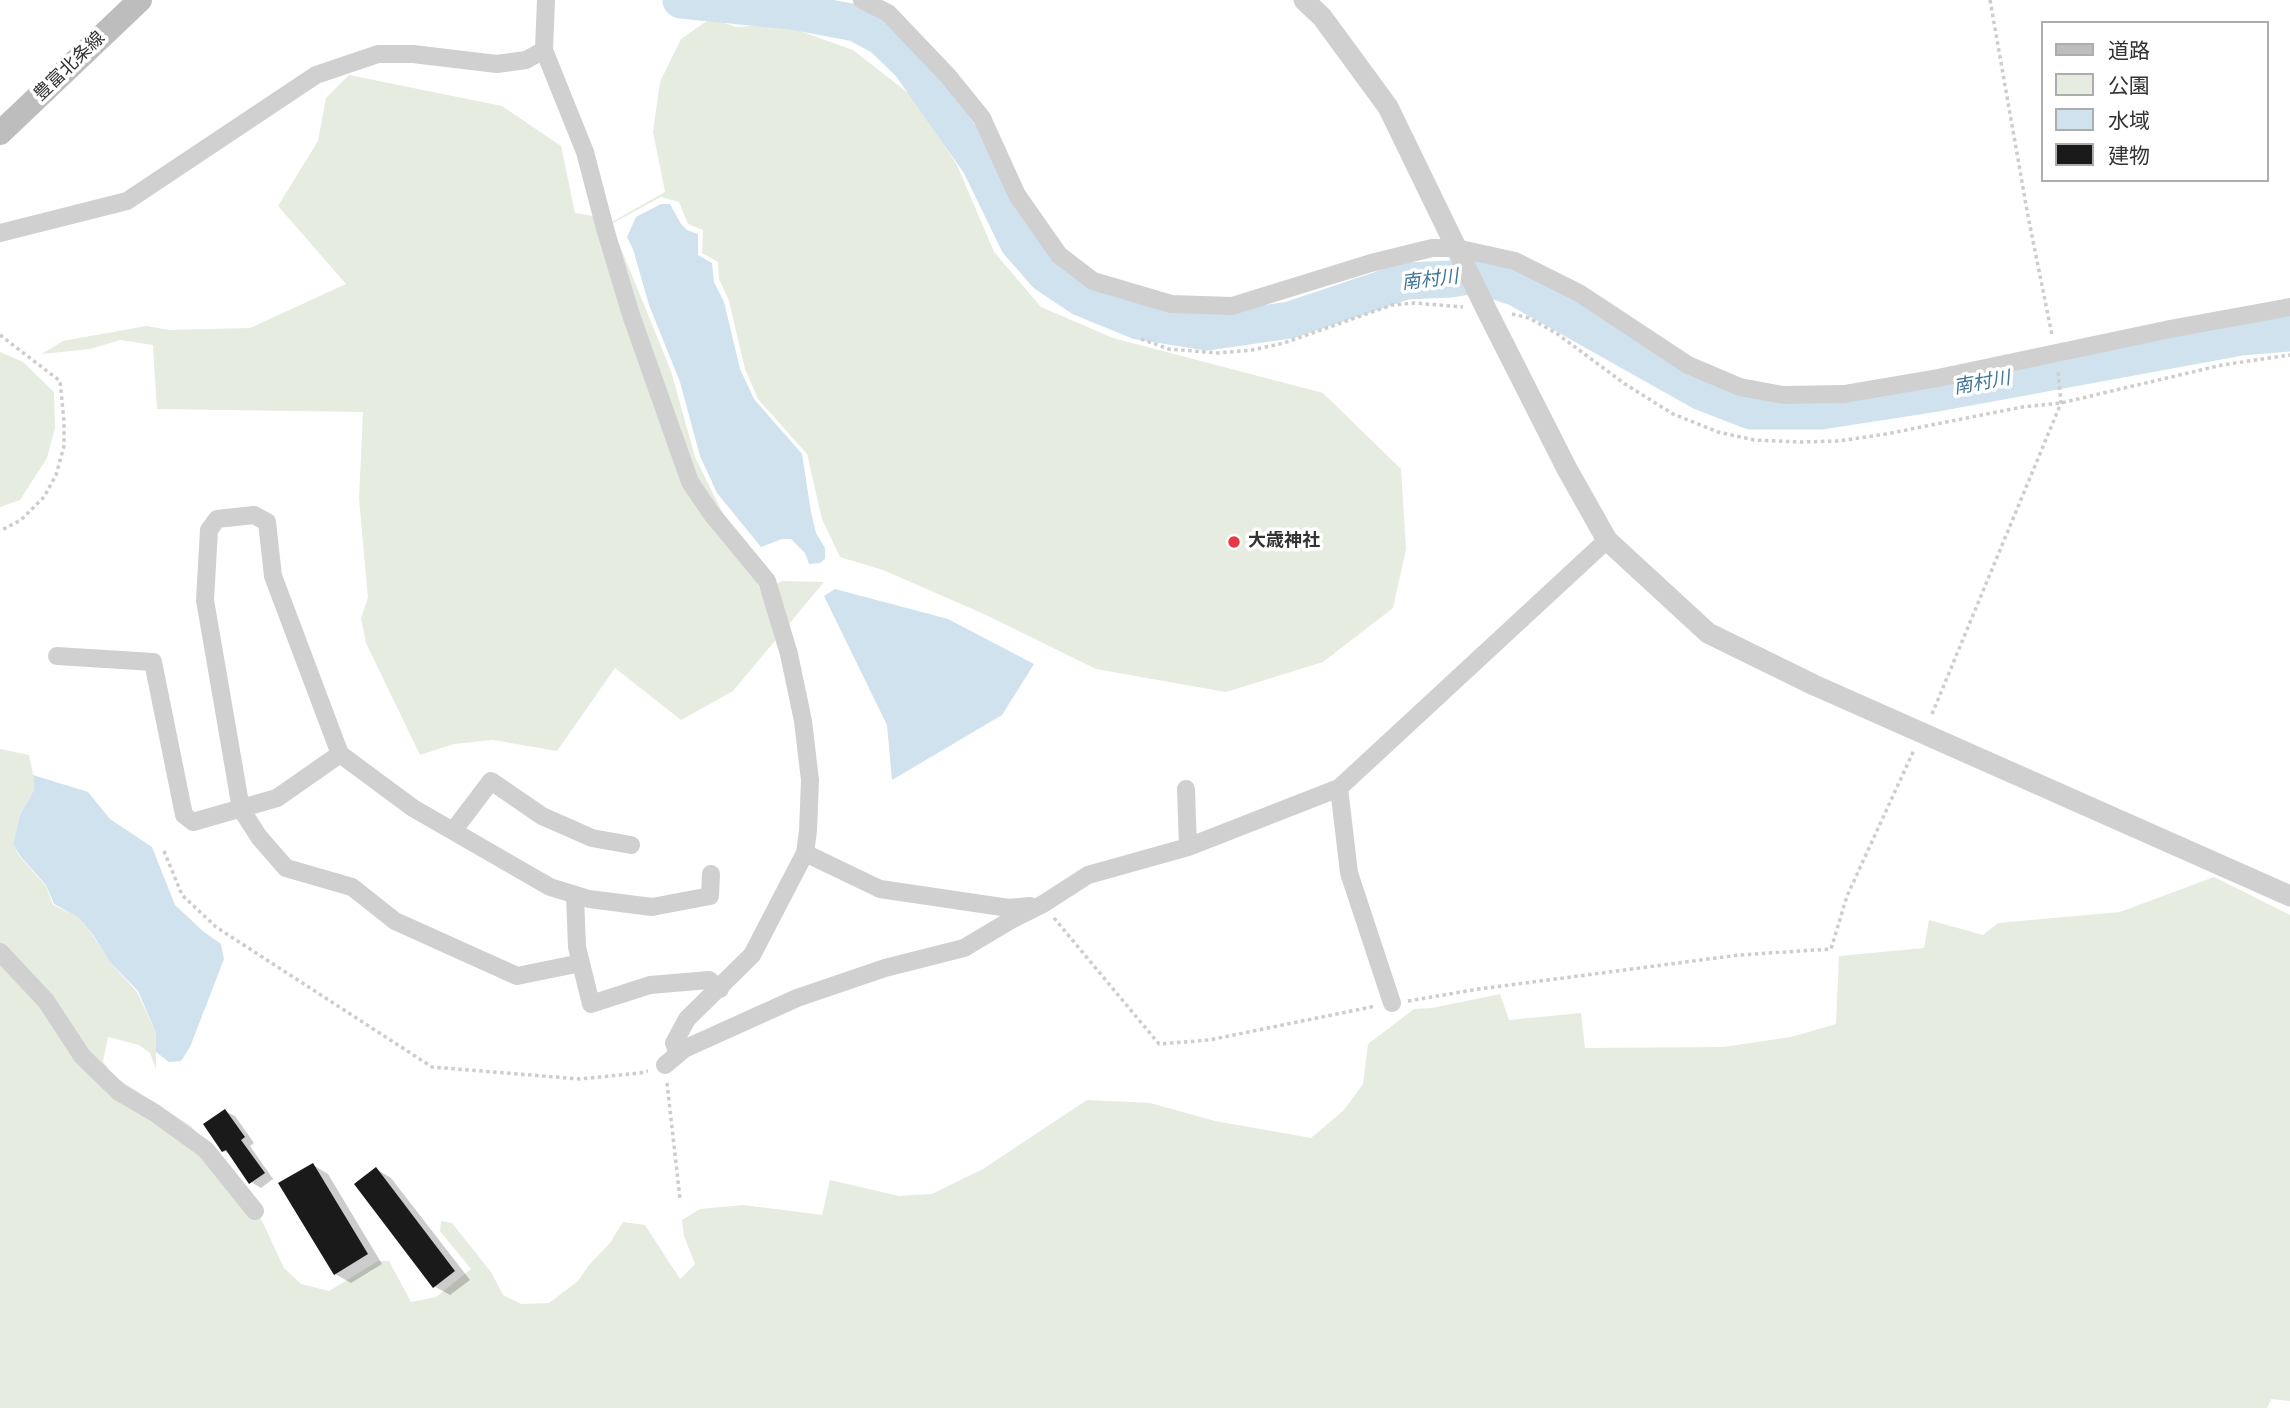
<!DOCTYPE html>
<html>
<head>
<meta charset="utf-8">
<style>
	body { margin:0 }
	#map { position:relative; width:2290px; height:1408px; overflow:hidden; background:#fff; font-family:"Nunito Sans","Noto Sans JP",sans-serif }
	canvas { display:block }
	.legend { position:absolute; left:2041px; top:21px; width:228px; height:161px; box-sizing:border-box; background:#fff; border:2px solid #adadad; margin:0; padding:9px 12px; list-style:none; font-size:21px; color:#333 }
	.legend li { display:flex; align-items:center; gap:14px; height:35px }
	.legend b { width:35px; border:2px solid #adadad }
</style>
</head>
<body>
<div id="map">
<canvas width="2290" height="1408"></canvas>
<ul class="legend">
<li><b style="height:9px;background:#bdbdbd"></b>道路</li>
<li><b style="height:19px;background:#e6ecdf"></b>公園</li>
<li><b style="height:19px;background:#cfe2ee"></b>水域</li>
<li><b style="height:19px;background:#1a1a1a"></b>建物</li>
</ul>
</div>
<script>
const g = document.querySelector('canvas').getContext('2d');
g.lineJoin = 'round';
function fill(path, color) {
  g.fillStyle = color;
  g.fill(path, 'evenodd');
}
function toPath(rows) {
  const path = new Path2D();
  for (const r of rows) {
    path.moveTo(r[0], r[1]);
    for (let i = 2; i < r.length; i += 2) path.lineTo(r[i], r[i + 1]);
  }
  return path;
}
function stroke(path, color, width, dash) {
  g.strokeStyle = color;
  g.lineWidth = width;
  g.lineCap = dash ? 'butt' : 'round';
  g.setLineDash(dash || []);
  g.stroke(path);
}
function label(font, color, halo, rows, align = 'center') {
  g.font = font + ' "Nunito Sans","Noto Sans JP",sans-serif';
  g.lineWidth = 7;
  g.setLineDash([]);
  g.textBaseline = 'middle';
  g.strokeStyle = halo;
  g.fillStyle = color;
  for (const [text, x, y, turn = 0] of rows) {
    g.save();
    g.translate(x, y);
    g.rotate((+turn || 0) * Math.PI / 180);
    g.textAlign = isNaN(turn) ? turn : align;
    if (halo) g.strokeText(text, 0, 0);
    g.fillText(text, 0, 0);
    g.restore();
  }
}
fill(toPath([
	[711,18,736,27,780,24,853,50,912,96,957,165,994,252,1041,307,1113,338,1323,393,1401,469,1406,549,1393,608,1323,662,1226,692,1096,669,984,614,883,570,840,557,822,519,807,454,758,399,745,369,729,301,719,279,718,262,702,253,703,230,688,224,679,202,661,197,611,224,671,371,695,457,761,591,782,581,824,582,733,691,681,720,615,668,557,751,493,740,454,744,420,755,366,643,361,618,368,598,359,499,363,412,157,409,153,345,120,340,90,349,42,354,63,341,146,326,169,330,250,328,346,284,278,206,318,141,326,98,349,75,502,106,561,146,575,213,592,216,610,223,665,192,653,132,660,82,681,39],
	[0,352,23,362,54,392,55,428,47,458,20,500,0,507],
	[0,749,29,755,33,774,34,790,20,813,13,844,20,857,46,886,53,905,77,916,94,937,109,961,137,992,156,1033,156,1069,150,1053,139,1045,108,1037,103,1061,112,1075,191,1126,246,1187,284,1268,301,1284,329,1291,378,1261,389,1261,411,1302,436,1297,471,1269,440,1231,441,1221,452,1223,491,1272,503,1295,521,1304,549,1303,578,1281,589,1265,610,1243,623,1222,645,1225,680,1279,695,1264,684,1236,682,1220,700,1209,743,1205,822,1215,830,1180,899,1196,932,1194,983,1169,1087,1100,1150,1103,1215,1121,1311,1138,1344,1110,1363,1084,1368,1044,1414,1009,1432,1008,1500,994,1509,1020,1581,1013,1585,1048,1723,1047,1791,1037,1836,1024,1839,956,1924,948,1929,920,1983,935,1998,923,2120,912,2214,877,2290,915,2290,1401,2271,1399,2267,1408,0,1408]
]), '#e6ecdf');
fill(toPath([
	[661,204,670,204,681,224,687,230,698,234,698,255,712,263,714,282,724,302,740,369,754,399,802,454,811,512,816,533,825,548,825,559,820,563,809,564,805,553,791,539,782,539,761,547,717,493,700,456,680,382,649,305,633,249,627,237,636,217],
	[835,589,948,619,1034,664,1002,715,892,780,887,725,824,596],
	[33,775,88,792,110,819,152,847,175,905,204,932,221,944,224,959,190,1047,181,1061,169,1062,156,1052,156,1033,138,991,109,961,94,936,78,917,54,904,46,885,21,857,13,844,20,814,34,790]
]), '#cfe2ee');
fill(toPath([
	[225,1111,235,1116,254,1143,250,1146,273,1179,261,1188,251,1182,231,1155,224,1151],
	[313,1165,328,1174,382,1264,351,1283,335,1274],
	[376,1169,391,1178,470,1280,450,1295,434,1286]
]), '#0003');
stroke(toPath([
	[681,0,792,11,856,23,882,37,910,64,980,164,1018,242,1046,274,1082,298,1138,321,1207,332,1290,320,1406,281,1450,279,1477,275,1517,288,1702,392,1751,411,1821,411,1931,394,2241,337,2290,333]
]), '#cfe2ee', 37);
fill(toPath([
	[225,1109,245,1137,241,1140,265,1173,249,1184,226,1150,222,1152,203,1124],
	[313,1163,368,1254,334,1275,278,1183],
	[376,1167,455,1271,433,1288,354,1184]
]), '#1a1a1a');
stroke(toPath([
	[1990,0,2028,216,2052,335],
	[1512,314,1529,318,1556,333,1625,384,1673,414,1718,432,1754,440,1800,442,1838,441,1886,434,2022,407,2061,403,2222,365,2290,355],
	[0,335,60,381,64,421,64,446,56,475,44,497,21,520,0,531],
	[1141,339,1169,349,1218,353,1252,350,1284,343,1392,305,1415,303,1463,307],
	[1932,714,2061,403,2058,370],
	[164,851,182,895,216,927,432,1067,580,1079,640,1073,648,1071],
	[1054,918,1159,1044,1209,1040,1376,1006],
	[1408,1001,1479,989,1739,955,1831,949,1847,896,1914,750],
	[667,1083,680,1199]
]), '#cdcdcd', 3.5, [3.5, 3.5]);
stroke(toPath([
	[546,0,544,50,585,152,606,232,631,315,690,482,711,513,767,581,789,654,803,721,810,780,808,831,805,853,752,955,687,1019,674,1043,678,1054],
	[862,0,888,13,948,76,982,118,1017,195,1059,255,1093,281,1171,304,1232,306,1371,263,1432,248,1456,248,1515,261,1579,293,1688,365,1740,387,1783,395,1844,394,1938,378,2170,329,2290,307],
	[0,233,127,201,316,75,378,54,413,54,497,64,526,60,544,50],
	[57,656,153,662,184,815,193,822,277,798,340,754],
	[1339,788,1349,873,1392,1003],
	[1186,789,1188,847],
	[453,831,491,781,542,816,592,838,631,845],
	[805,853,880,889,1009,908,1030,906],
	[575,895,577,947,591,1004,650,985,709,980,720,989],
	[0,952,46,1001,82,1056,119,1092,155,1113,206,1150,255,1211],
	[581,963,517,976,395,921,352,887,286,868,259,837,241,809,205,600,209,530,217,519,254,515,267,522,273,576,340,754,413,808,550,887,589,899,652,907,710,896,711,874],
	[665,1065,684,1049,797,998,885,968,964,948,1011,920,1043,904,1088,875,1188,847,1339,788,1607,540]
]), '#d0d0d0', 18);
stroke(toPath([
	[1304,0,1322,17,1388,107,1487,311,1567,469,1607,540,1708,633,1814,685,2290,896]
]), '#d0d0d0', 21);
stroke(toPath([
	[0,133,140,0]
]), '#bdbdbd', 24);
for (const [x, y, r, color] of [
	[1234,542,7,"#e63946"]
]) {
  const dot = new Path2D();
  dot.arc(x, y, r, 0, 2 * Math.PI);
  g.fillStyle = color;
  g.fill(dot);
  stroke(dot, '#fff', 2.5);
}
label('18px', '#333', '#fff', [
	["豊富北条線",70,67,-44]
]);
label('bold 18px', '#333', '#fff', [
	["大歳神社",1248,542]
], 'left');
label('italic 19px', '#3f7597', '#fff', [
	["南村川",1430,281,-7],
	["南村川",1982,384,-10]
]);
</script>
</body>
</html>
